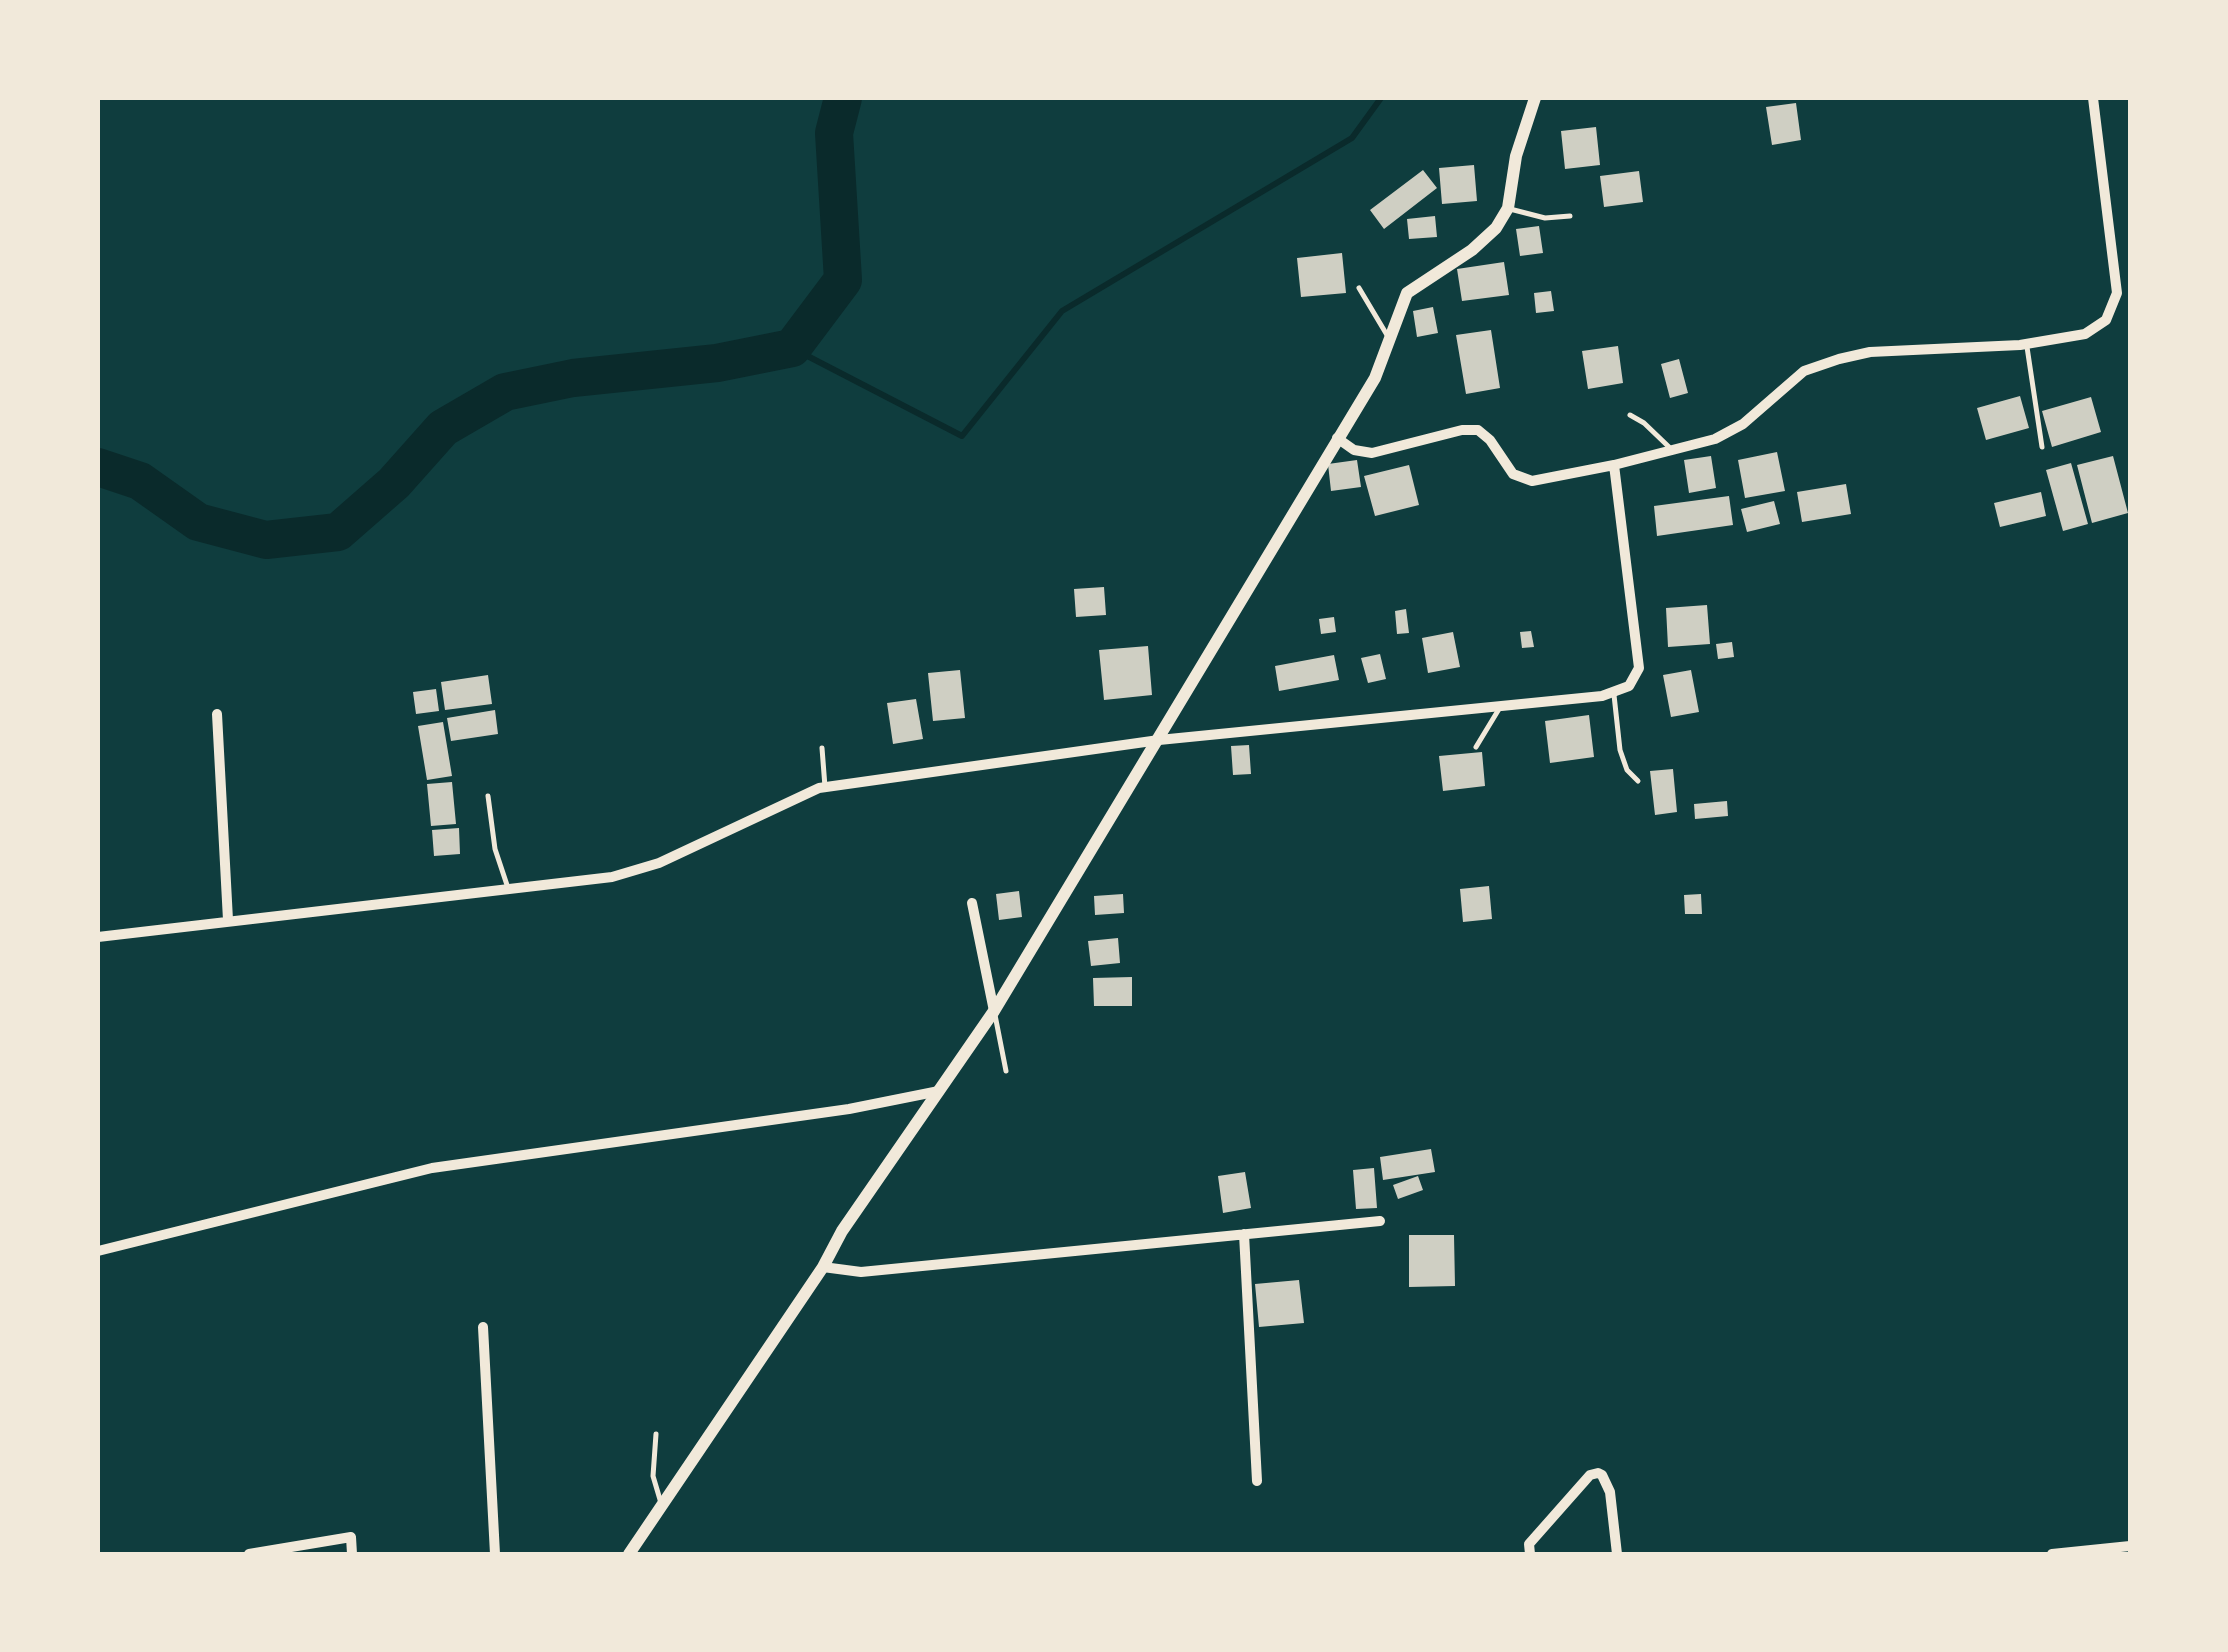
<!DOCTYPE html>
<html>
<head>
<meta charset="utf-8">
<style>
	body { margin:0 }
	#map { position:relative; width:2228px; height:1652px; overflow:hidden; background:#0f3d3e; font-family:Jost,sans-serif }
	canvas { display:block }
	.frame { position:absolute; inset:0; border:100px solid #f1e9da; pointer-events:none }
</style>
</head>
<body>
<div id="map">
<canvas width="2228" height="1652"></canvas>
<div class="frame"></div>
</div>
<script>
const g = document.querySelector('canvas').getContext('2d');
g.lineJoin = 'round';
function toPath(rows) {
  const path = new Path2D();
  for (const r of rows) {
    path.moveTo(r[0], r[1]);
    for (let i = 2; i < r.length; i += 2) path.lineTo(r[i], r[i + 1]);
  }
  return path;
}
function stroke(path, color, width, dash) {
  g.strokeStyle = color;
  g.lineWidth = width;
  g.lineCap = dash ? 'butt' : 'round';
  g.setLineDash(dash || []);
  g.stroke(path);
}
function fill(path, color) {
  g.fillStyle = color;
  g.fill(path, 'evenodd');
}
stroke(toPath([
	[792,348,962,436,1062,311,1352,138,1381,98]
]), '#0a2a2b', 6);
stroke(toPath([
	[98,467,140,481,198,522,266,540,338,532,394,483,443,428,505,392,573,378,717,363,792,348,843,280,834,133,843,98]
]), '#0a2a2b', 38);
fill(toPath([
	[1796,103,1801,140,1772,145,1766,107],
	[1596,127,1600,165,1565,169,1561,131],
	[1474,165,1477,201,1442,204,1439,168],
	[1423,170,1437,188,1384,229,1370,210],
	[1639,171,1643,202,1604,207,1600,176],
	[1435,216,1437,237,1409,239,1407,219],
	[1539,226,1543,253,1520,256,1516,229],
	[1342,253,1346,293,1301,297,1297,258],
	[1504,262,1509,295,1462,301,1457,269],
	[1551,291,1554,311,1536,313,1534,293],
	[1433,307,1438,333,1417,337,1413,311],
	[1491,330,1500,388,1466,394,1456,335],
	[1618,346,1623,383,1588,389,1582,351],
	[1679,359,1688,393,1670,398,1661,364],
	[2020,396,2029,428,1986,440,1977,408],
	[2091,397,2101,432,2052,447,2042,411],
	[1777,452,1785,491,1745,498,1738,460],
	[1711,456,1716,488,1689,493,1684,460],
	[2113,456,2128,513,2092,523,2077,465],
	[1357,460,1361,487,1331,491,1328,464],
	[2071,463,2088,524,2063,531,2046,470],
	[1409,465,1419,505,1375,516,1364,476],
	[1846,484,1851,514,1802,522,1797,492],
	[2041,492,2046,516,2000,527,1994,503],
	[1729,496,1733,525,1657,536,1654,506],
	[1774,501,1780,524,1747,532,1741,509],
	[1104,587,1106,615,1076,617,1074,589],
	[1707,605,1710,644,1668,647,1666,608],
	[1406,609,1409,633,1397,634,1395,611],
	[1334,617,1336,632,1321,634,1319,619],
	[1531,631,1534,647,1522,648,1520,632],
	[1453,632,1460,667,1428,673,1422,638],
	[1732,642,1734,657,1718,659,1716,644],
	[1148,646,1152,695,1104,700,1099,650],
	[1380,654,1386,679,1368,683,1361,658],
	[1334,655,1339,680,1279,691,1275,666],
	[960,670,965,718,933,721,928,673],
	[1691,670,1699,712,1671,717,1663,675],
	[488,675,492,704,445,710,441,682],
	[436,689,439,711,416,714,413,692],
	[916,699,923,739,893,744,887,703],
	[495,710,498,734,451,741,447,718],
	[1589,715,1594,757,1550,763,1545,721],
	[443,722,452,776,427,780,418,726],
	[1249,745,1251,774,1233,775,1231,746],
	[1482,752,1485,786,1443,791,1439,756],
	[1673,769,1677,812,1655,815,1650,771],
	[452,782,456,824,431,826,427,784],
	[1727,801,1728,816,1695,819,1694,804],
	[459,828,460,854,434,856,432,830],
	[1489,886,1492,919,1463,922,1460,889],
	[1019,891,1022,917,999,920,996,894],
	[1123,894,1124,913,1095,915,1094,896],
	[1701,894,1702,914,1685,914,1684,895],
	[1118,938,1120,963,1091,966,1088,941],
	[1132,977,1132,1006,1094,1006,1093,978],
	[1431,1149,1435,1172,1383,1180,1380,1157],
	[1374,1168,1377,1208,1356,1209,1353,1170],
	[1245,1172,1251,1208,1223,1213,1218,1176],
	[1418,1176,1423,1190,1398,1199,1393,1185],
	[1409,1235,1454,1235,1455,1286,1409,1287],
	[1299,1280,1304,1323,1259,1327,1255,1284]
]), '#cfcfc3');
stroke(toPath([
	[1510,209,1545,218,1570,216],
	[1359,288,1387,335],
	[2027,347,2042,447],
	[1630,415,1644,423,1669,447],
	[1614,695,1620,750,1627,770,1638,781],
	[1476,747,1499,709],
	[822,748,825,787],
	[488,796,495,849,508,888],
	[995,1015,1006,1071],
	[656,1434,653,1476,661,1503]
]), '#f1e9da', 5);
stroke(toPath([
	[1337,438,1354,450,1372,453,1462,430,1478,430,1490,440,1513,474,1532,481,1614,465],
	[217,714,228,920],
	[972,903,994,1011],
	[98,937,612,877,659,863,819,788,1159,740,1602,696,1629,686,1639,668,1614,465,1715,439,1743,424,1804,371,1839,359,1870,352,2020,345,2085,334,2106,320,2117,293,2093,98],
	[1244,1234,1257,1481],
	[98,1251,432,1168,849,1109,939,1091],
	[823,1267,861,1272,1380,1221],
	[483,1327,495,1554],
	[249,1554,351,1537,352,1554],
	[1530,1554,1529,1544,1590,1475,1598,1473,1602,1475,1610,1492,1617,1554],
	[2052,1554,2130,1546]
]), '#f1e9da', 10);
stroke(toPath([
	[629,1554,823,1267,842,1231,994,1011,1375,378,1407,293,1472,250,1496,228,1508,208,1516,156,1535,98]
]), '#f1e9da', 12);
</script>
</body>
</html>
